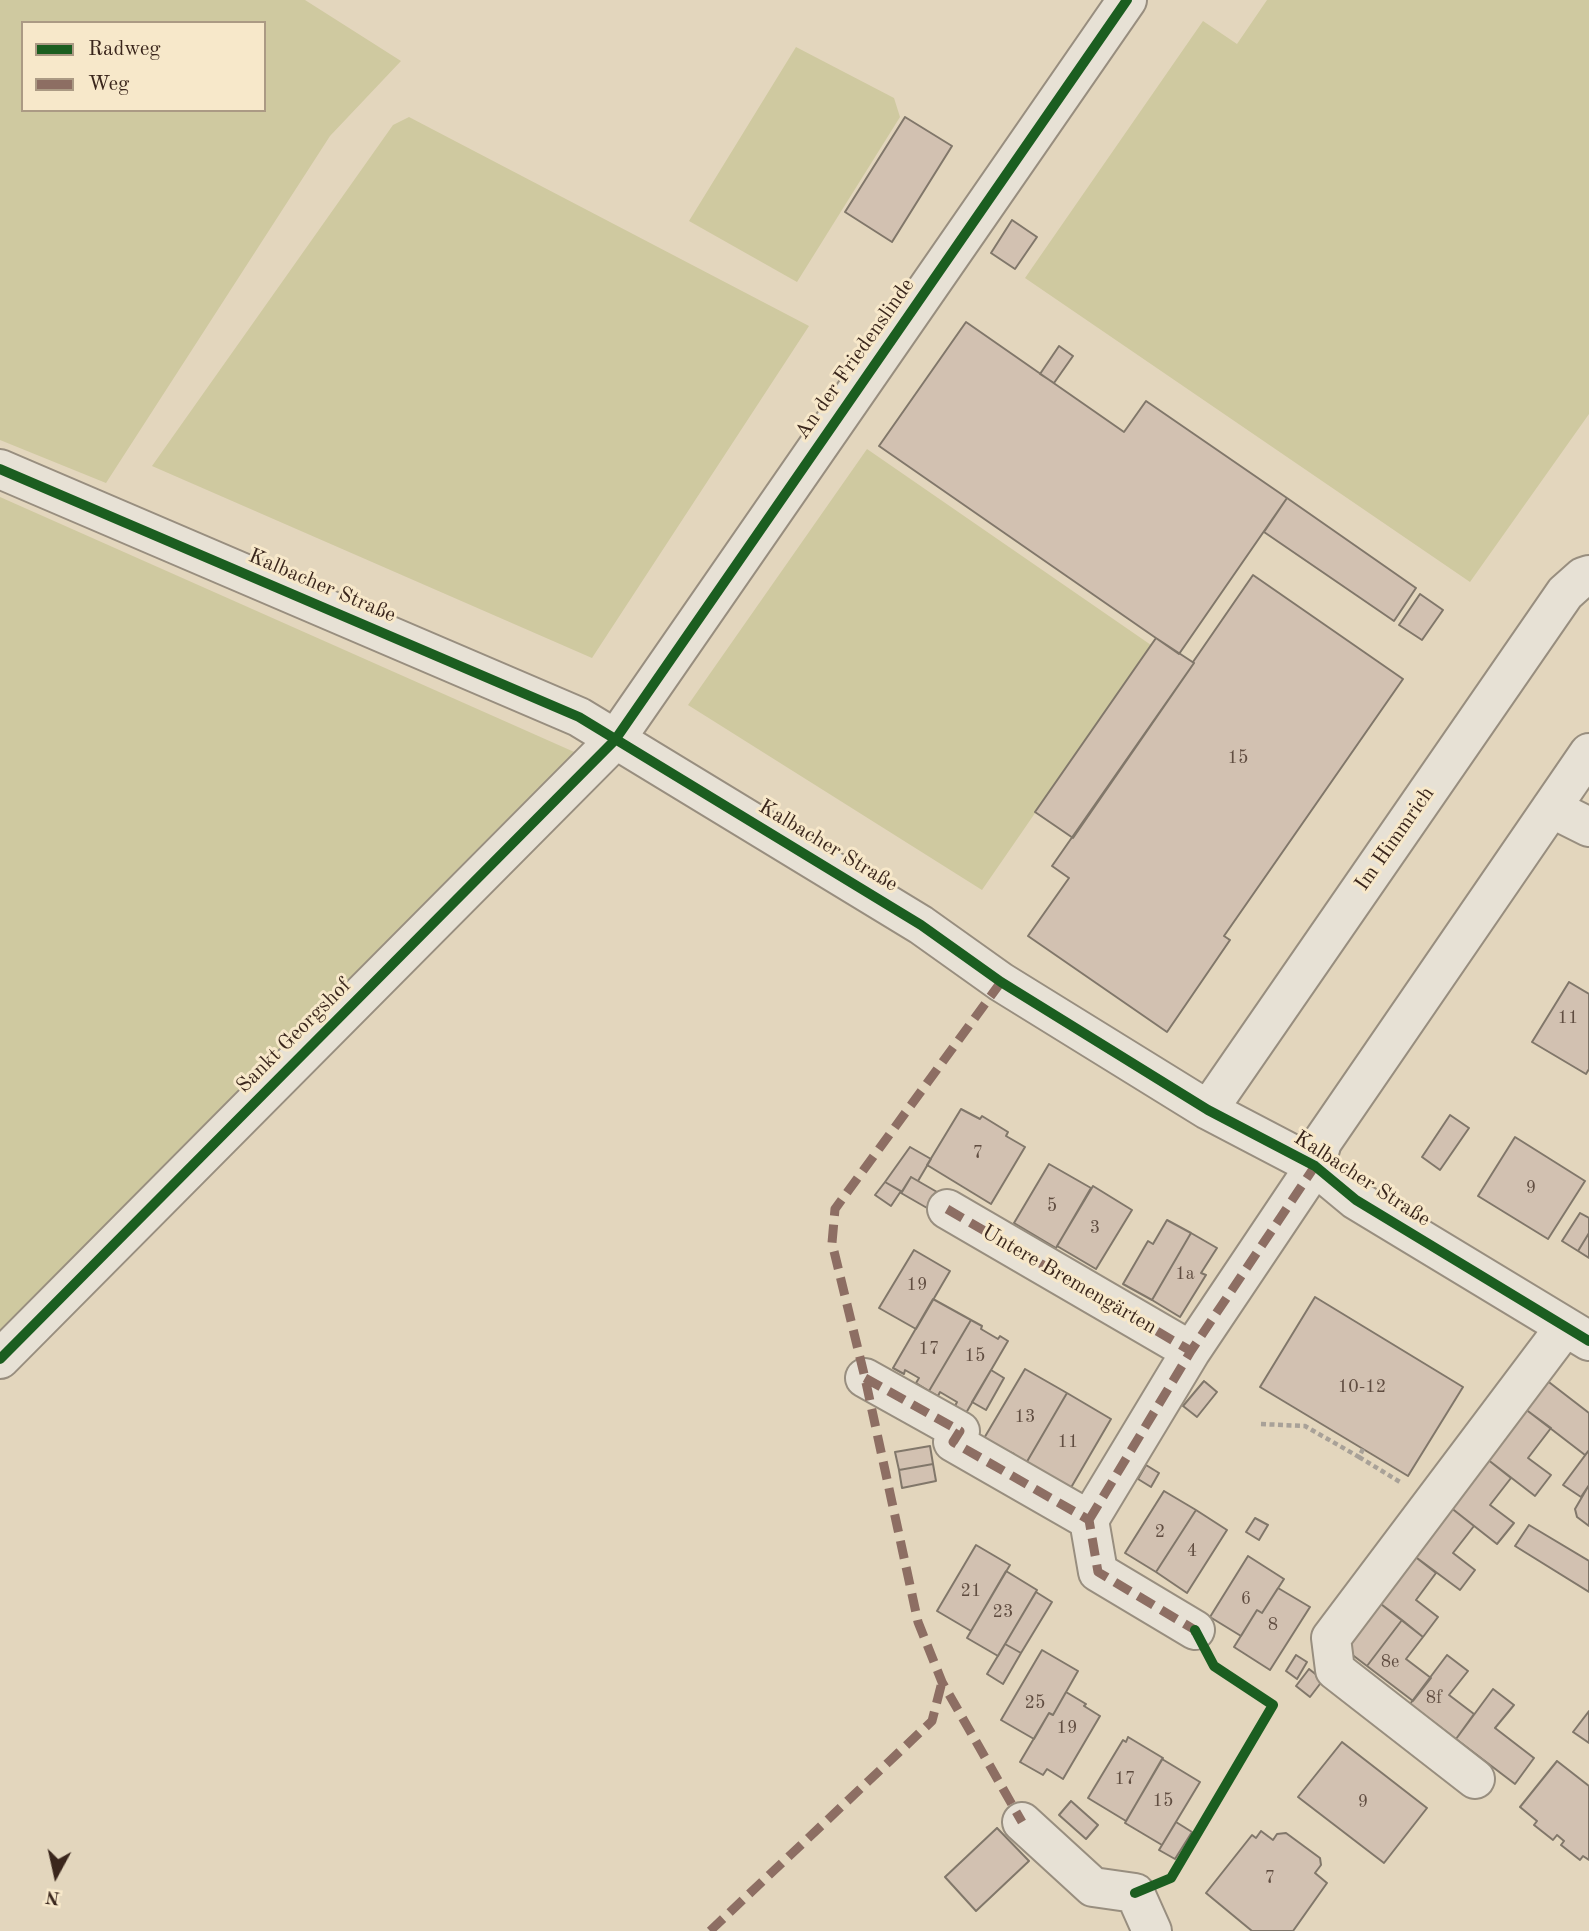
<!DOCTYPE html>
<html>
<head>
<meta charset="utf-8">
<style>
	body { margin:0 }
	#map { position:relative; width:1589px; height:1931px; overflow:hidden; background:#e3d6bd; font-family:"Old Standard TT",serif }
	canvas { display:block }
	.legend { position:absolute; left:21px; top:21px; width:245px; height:91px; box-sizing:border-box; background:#f7e8ca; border:2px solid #ab9a84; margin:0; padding:9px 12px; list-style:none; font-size:21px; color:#3a261c }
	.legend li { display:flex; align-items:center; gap:14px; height:35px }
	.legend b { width:35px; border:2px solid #ab9a84 }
	.north { position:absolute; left:21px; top:1840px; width:70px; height:70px; -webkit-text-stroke:5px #f7e8ca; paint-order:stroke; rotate:188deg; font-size:19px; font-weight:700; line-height:28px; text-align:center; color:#3a261c }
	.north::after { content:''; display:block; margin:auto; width:24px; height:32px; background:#3a261c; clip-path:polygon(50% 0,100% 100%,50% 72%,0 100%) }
</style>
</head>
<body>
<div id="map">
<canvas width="1589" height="1931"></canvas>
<ul class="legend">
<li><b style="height:9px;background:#1b5e20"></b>Radweg</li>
<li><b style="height:9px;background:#8d6e63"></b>Weg</li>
</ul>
<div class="north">N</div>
</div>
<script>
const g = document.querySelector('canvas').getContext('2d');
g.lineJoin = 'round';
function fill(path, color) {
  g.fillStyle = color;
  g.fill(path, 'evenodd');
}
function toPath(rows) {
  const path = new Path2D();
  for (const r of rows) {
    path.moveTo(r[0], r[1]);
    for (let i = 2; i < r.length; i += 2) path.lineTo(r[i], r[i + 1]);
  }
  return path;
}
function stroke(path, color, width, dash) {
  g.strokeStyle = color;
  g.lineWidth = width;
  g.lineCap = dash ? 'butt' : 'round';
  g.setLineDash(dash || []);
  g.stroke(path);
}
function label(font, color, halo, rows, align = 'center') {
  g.font = font + ' "Old Standard TT",serif';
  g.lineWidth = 6;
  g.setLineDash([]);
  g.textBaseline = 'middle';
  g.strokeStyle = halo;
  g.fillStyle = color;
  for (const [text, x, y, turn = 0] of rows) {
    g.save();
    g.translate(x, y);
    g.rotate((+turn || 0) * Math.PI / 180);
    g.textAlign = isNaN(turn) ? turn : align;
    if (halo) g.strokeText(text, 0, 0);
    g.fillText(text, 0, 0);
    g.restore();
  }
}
fill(toPath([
	[0,0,305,0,401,61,330,136,106,483,0,440],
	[23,23,264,23,264,110,23,110],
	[1267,0,1589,0,1589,414,1470,582,1025,278,1203,21,1237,44],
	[796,47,894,98,900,117,797,282,689,221],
	[409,117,809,326,592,658,152,466,393,125],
	[867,449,1151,645,982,890,688,705],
	[0,497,581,755,0,1337]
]), '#cfc9a0');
const building = toPath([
	[905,117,952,146,892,242,845,212,905,117],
	[1012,220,1037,237,1015,269,991,253,1012,220],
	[966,322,1124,432,1146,401,1287,498,1179,654,879,446,966,322],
	[1059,346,1073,356,1054,383,1040,374,1059,346],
	[1287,498,1416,588,1394,621,1264,532,1287,498],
	[1253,575,1403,679,1224,936,1230,940,1167,1032,1028,936,1069,878,1052,866,1194,663,1193,662,1253,575],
	[1420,594,1443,610,1422,640,1399,625,1420,594],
	[1156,638,1194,663,1073,838,1035,812,1156,638],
	[1569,982,1589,994,1589,1069,1586,1074,1532,1042,1569,982],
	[961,1109,980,1119,982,1116,1008,1132,1006,1136,1025,1147,991,1204,927,1165,961,1109],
	[1450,1115,1469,1128,1440,1170,1422,1157,1450,1115],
	[1515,1137,1585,1181,1548,1239,1478,1196,1515,1137],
	[910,1147,931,1159,918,1181,911,1177,902,1192,885,1182,910,1147],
	[1049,1164,1091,1188,1056,1248,1014,1223,1049,1164],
	[911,1177,944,1196,934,1212,901,1193,911,1177],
	[885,1182,901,1191,891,1206,875,1195,885,1182],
	[1093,1186,1132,1210,1096,1269,1057,1246,1093,1186],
	[1580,1213,1589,1218,1589,1233,1578,1251,1562,1241,1580,1213],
	[1167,1220,1191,1233,1152,1300,1123,1284,1148,1241,1153,1244,1167,1220],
	[1191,1233,1217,1248,1201,1273,1206,1275,1180,1317,1152,1300,1191,1233],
	[1589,1233,1589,1258,1578,1251,1589,1233],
	[914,1250,950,1271,916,1329,879,1308,914,1250],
	[1315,1297,1463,1387,1408,1476,1260,1387,1315,1297],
	[933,1299,971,1320,929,1391,916,1383,919,1378,905,1370,904,1374,893,1368,933,1299],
	[971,1320,982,1326,981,1329,998,1339,1000,1336,1008,1341,966,1413,955,1406,957,1402,940,1392,938,1396,929,1391,971,1320],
	[1025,1369,1067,1393,1025,1465,1013,1458,1014,1454,983,1440,1025,1369],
	[991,1370,1004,1378,986,1410,972,1402,991,1370],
	[1541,1376,1589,1413,1589,1450,1585,1455,1520,1405,1541,1376],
	[1204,1381,1217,1392,1197,1417,1183,1406,1204,1381],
	[1067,1393,1111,1419,1069,1491,1025,1465,1067,1393],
	[1525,1409,1551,1428,1528,1458,1551,1475,1535,1496,1487,1459,1525,1409],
	[930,1446,933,1464,899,1470,895,1452,930,1446],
	[1589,1450,1589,1485,1581,1497,1563,1485,1589,1450],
	[1487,1459,1511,1478,1490,1505,1514,1523,1497,1544,1450,1507,1487,1459],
	[933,1464,936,1481,902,1488,899,1470,933,1464],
	[1146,1465,1159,1473,1151,1487,1138,1479,1146,1465],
	[1589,1485,1589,1526,1577,1517,1575,1509,1589,1485],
	[1164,1491,1196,1510,1156,1572,1125,1553,1164,1491],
	[1450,1507,1474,1526,1453,1553,1475,1570,1460,1590,1413,1555,1450,1507],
	[1196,1510,1227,1530,1187,1593,1156,1572,1196,1510],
	[1255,1518,1268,1525,1259,1540,1246,1532,1255,1518],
	[1529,1525,1589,1561,1589,1592,1515,1546,1529,1525],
	[976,1545,1010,1565,971,1631,937,1611,976,1545],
	[1413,1555,1436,1573,1416,1600,1438,1617,1423,1637,1377,1601,1413,1555],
	[1248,1556,1284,1579,1262,1613,1257,1610,1241,1636,1210,1617,1248,1556],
	[1006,1571,1037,1590,998,1656,967,1638,1006,1571],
	[1278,1588,1310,1607,1270,1670,1234,1647,1257,1610,1262,1613,1278,1588],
	[1036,1592,1052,1602,1021,1653,1005,1644,1036,1592],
	[1377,1601,1402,1620,1367,1666,1342,1647,1377,1601],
	[1402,1620,1423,1637,1406,1659,1431,1678,1413,1701,1367,1666,1402,1620],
	[1005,1644,1021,1653,1003,1684,987,1674,1005,1644],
	[1042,1650,1078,1671,1053,1715,1049,1713,1034,1739,1001,1720,1042,1650],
	[1296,1655,1307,1662,1297,1679,1286,1671,1296,1655],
	[1447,1655,1468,1671,1449,1695,1474,1714,1456,1739,1410,1704,1447,1655],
	[1309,1669,1323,1680,1310,1697,1296,1686,1309,1669],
	[1493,1689,1514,1705,1495,1728,1534,1758,1515,1784,1456,1739,1493,1689],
	[1066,1692,1086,1704,1084,1706,1100,1716,1063,1779,1047,1769,1043,1775,1020,1762,1049,1713,1053,1715,1066,1692],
	[1589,1711,1589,1743,1573,1732,1589,1711],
	[1128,1737,1163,1758,1126,1821,1088,1798,1123,1740,1126,1742,1128,1737],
	[1342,1742,1427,1808,1384,1863,1298,1797,1342,1742],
	[1162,1759,1200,1782,1162,1845,1125,1823,1162,1759],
	[1557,1761,1589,1786,1589,1860,1583,1856,1580,1860,1561,1845,1564,1841,1557,1835,1553,1840,1534,1825,1537,1821,1520,1807,1557,1761],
	[1071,1801,1098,1825,1086,1839,1059,1815,1071,1801],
	[1176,1822,1192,1832,1175,1859,1159,1850,1176,1822],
	[997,1828,1029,1861,976,1911,945,1877,997,1828],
	[1261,1831,1273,1840,1277,1834,1286,1833,1320,1858,1321,1865,1315,1873,1327,1883,1293,1931,1252,1931,1206,1893,1252,1835,1256,1838,1261,1831]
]);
fill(building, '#d2c1b1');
stroke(building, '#81776a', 2);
const minor = toPath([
	[0,469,579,717,921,925,1001,982,1208,1110,1315,1166,1356,1200,1589,1341],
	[1551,808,1589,827],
	[1208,1110,1565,593,1583,577,1589,575],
	[947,1209,1191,1351],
	[0,1359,615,740,1127,0],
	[865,1378,960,1431,953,1442,1089,1520,1098,1572,1195,1630],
	[1089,1520,1191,1351,1315,1166,1322,1142,1589,753],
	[1475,1779,1335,1670,1331,1638,1565,1327],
	[1022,1822,1093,1887,1135,1893,1152,1931]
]);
stroke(minor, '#988e7f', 42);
stroke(toPath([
	[1261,1424,1305,1426,1359,1457,1363,1449],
	[1359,1457,1400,1482]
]), '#a8a198', 4.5, [5, 3.5]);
stroke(minor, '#e7e1d5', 38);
stroke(toPath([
	[1001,982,835,1209,832,1243,865,1378,918,1622,942,1682,1022,1822],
	[947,1209,1191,1351],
	[865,1378,960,1431,953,1442,1089,1520,1098,1572,1195,1630,1196,1634],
	[1089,1520,1191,1351,1315,1166],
	[710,1931,932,1721,942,1682]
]), '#8d6e63', 9, [18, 9]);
stroke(toPath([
	[0,469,579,717,921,925,1001,982,1208,1110,1315,1166,1356,1200,1589,1341],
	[0,1359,615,740,1127,0],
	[1135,1893,1171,1878,1273,1705,1214,1666,1195,1630]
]), '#1b5e20', 10);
label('18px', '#604d41', null, [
	["15",1238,758],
	["11",1568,1018],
	["7",978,1153],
	["9",1531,1188],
	["5",1052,1206],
	["3",1095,1228],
	["1a",1185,1274],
	["19",917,1285],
	["17",929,1349],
	["15",975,1356],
	["10-12",1362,1387],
	["13",1025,1417],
	["11",1068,1442],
	["2",1160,1532],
	["4",1192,1551],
	["21",971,1591],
	["6",1246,1599],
	["23",1003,1612],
	["8",1273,1625],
	["8e",1390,1662],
	["8f",1434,1698],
	["25",1035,1703],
	["19",1067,1728],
	["17",1125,1779],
	["15",1163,1801],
	["9",1363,1802],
	["7",1270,1878]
]);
label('21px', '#3a261c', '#f7e8ca', [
	["An der Friedenslinde",855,359,-55],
	["Kalbacher Straße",322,586,23],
	["Im Himmrich",1395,839,-55],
	["Kalbacher Straße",828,846,31],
	["Sankt Georgshof",294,1036,-45],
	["Kalbacher Straße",1362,1179,33],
	["Untere Bremengärten",1069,1280,30]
]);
</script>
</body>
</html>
